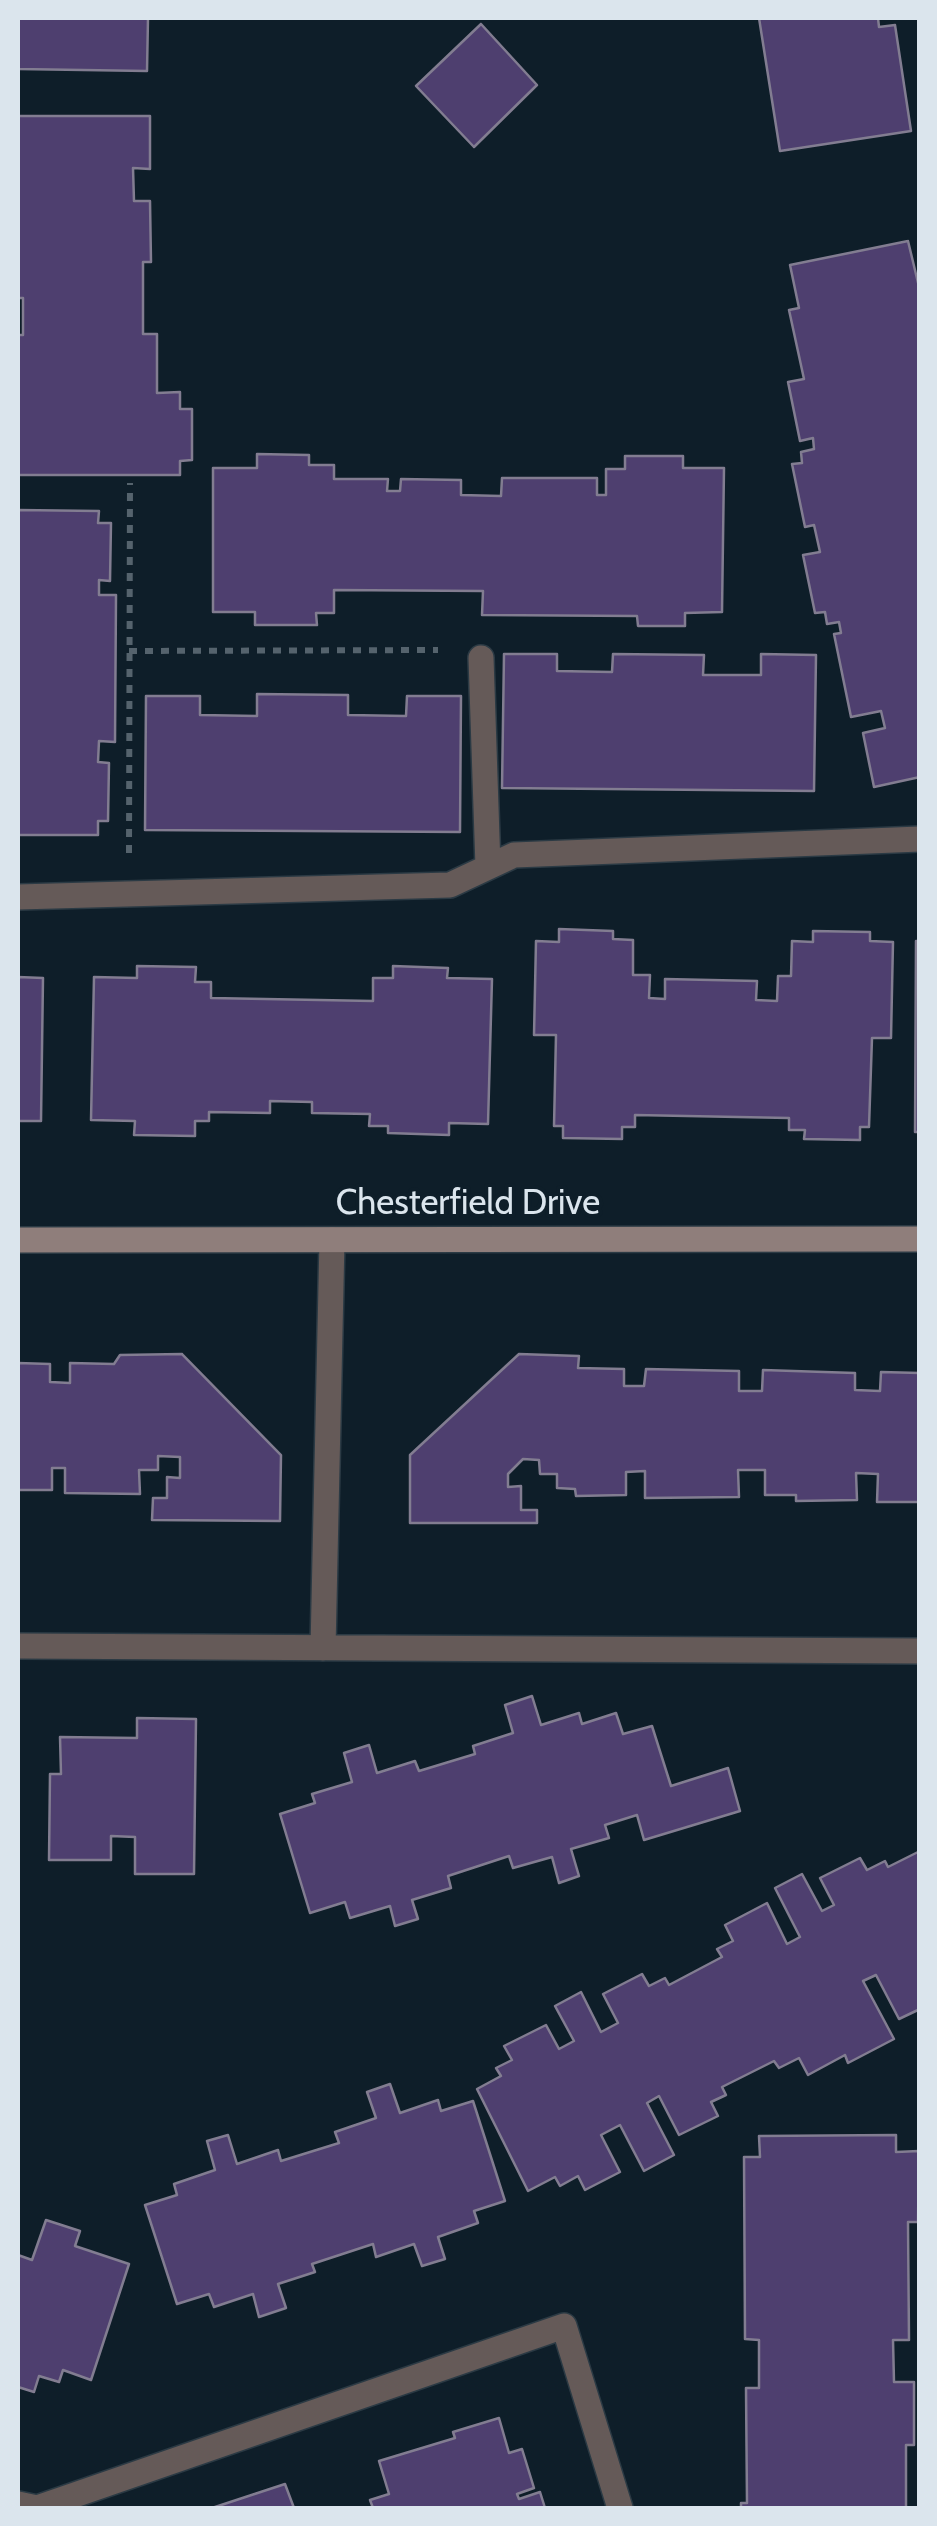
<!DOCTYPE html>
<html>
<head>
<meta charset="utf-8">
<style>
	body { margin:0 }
	#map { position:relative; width:937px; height:2526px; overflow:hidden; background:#0e1e29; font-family:Cabin,sans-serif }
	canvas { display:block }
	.frame { position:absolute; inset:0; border:20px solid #dbe5ed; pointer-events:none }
</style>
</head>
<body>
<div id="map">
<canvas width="937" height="2526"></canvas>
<div class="frame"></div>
</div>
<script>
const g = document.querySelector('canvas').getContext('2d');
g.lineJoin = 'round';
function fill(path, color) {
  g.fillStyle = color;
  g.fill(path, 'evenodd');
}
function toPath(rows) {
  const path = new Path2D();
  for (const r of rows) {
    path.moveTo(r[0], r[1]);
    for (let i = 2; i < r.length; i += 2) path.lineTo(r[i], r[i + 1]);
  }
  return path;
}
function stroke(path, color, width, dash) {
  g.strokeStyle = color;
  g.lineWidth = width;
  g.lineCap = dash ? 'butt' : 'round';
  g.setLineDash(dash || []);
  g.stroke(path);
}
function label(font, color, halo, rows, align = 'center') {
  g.font = font + ' Cabin,sans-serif';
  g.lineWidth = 8;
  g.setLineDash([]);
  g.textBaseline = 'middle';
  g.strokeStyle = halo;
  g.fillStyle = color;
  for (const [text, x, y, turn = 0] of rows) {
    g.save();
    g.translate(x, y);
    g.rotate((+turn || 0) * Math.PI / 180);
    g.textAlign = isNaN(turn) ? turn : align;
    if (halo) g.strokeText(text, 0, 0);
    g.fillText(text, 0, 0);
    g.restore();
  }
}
const building = toPath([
	[18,18,148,18,147,71,18,69,18,18],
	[759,18,878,18,879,27,895,25,911,131,780,151,759,18],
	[481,24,537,85,474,147,416,86,481,24],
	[18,116,150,116,150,169,133,168,134,201,150,201,151,262,143,262,143,334,157,334,157,393,180,392,180,409,192,409,192,460,180,461,180,475,18,475,18,335,23,335,23,298,18,298,18,116],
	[908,241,920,291,920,777,874,787,863,733,885,728,881,711,851,717,834,634,841,633,839,622,827,624,825,612,815,613,803,555,820,552,814,525,805,527,792,464,802,463,801,452,814,449,813,438,800,441,788,382,804,379,789,310,799,308,790,265,908,241],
	[257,454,309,455,309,465,334,465,334,479,388,479,387,491,400,491,401,479,461,480,461,495,501,496,502,478,597,478,597,495,606,495,606,469,625,469,625,456,683,456,683,468,724,468,722,612,685,613,685,626,638,626,637,616,482,615,483,591,334,590,334,613,316,613,317,625,255,625,255,612,213,612,213,468,257,468,257,454],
	[18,510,99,511,98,523,111,523,110,581,99,580,99,595,116,595,115,742,99,741,98,762,109,763,108,821,98,821,98,835,18,835,18,510],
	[504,654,557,654,557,671,612,672,613,654,704,655,703,675,761,675,761,654,816,655,814,791,502,788,504,654],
	[257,694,348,695,348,715,406,716,407,696,461,696,460,832,145,830,146,696,200,696,200,715,257,716,257,694],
	[559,929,613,931,613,939,633,940,633,975,650,975,649,998,665,999,665,979,757,981,756,1000,777,1001,778,976,791,976,792,941,813,942,813,931,870,932,870,941,893,942,891,1038,872,1038,869,1127,860,1127,860,1140,804,1139,805,1130,789,1130,789,1118,635,1115,635,1127,622,1127,622,1139,563,1138,563,1126,554,1126,556,1035,534,1035,536,941,559,942,559,929],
	[916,941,920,941,920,1132,915,1132,916,941],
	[137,966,196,967,195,982,211,982,211,998,373,1001,373,978,393,978,393,966,448,968,447,978,492,979,488,1124,449,1123,449,1135,388,1133,388,1126,369,1126,370,1114,312,1113,312,1102,270,1101,270,1113,209,1112,209,1121,195,1121,195,1136,134,1135,135,1121,91,1120,94,977,137,978,137,966],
	[18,977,43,978,41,1121,18,1121,18,977],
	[182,1354,281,1455,280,1521,152,1520,153,1498,167,1498,167,1477,180,1478,180,1457,158,1456,158,1470,139,1470,140,1494,65,1493,65,1468,52,1468,52,1490,18,1490,18,1363,50,1364,50,1382,70,1383,70,1363,114,1364,120,1355,182,1354],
	[519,1354,579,1356,578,1368,624,1369,624,1386,644,1386,646,1369,739,1371,739,1391,762,1391,763,1370,855,1373,855,1390,880,1391,881,1372,920,1373,920,1502,877,1502,878,1474,856,1473,857,1500,796,1501,796,1495,765,1495,765,1470,738,1470,739,1497,645,1498,645,1471,626,1472,626,1495,576,1496,575,1489,557,1488,557,1474,540,1474,539,1460,523,1459,508,1474,508,1487,521,1486,521,1510,537,1510,537,1523,410,1523,410,1455,519,1354],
	[532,1696,541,1725,579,1713,582,1724,616,1713,623,1734,652,1726,671,1786,728,1768,740,1811,644,1840,637,1815,605,1825,609,1838,571,1849,579,1876,559,1883,552,1857,513,1868,509,1856,448,1876,451,1888,412,1900,418,1919,395,1926,390,1906,350,1918,345,1902,310,1913,280,1814,315,1803,312,1794,352,1782,344,1753,369,1745,377,1773,415,1761,419,1771,475,1754,473,1746,513,1733,505,1705,532,1696],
	[137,1718,196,1719,194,1874,135,1874,135,1837,111,1836,111,1860,49,1860,50,1774,61,1774,60,1737,137,1738,137,1718],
	[920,1851,920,2009,899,2019,876,1975,863,1981,894,2039,848,2063,845,2055,808,2075,799,2058,779,2068,774,2061,722,2087,726,2095,711,2102,718,2116,679,2135,659,2096,647,2103,674,2155,644,2171,620,2125,601,2135,620,2172,585,2190,578,2176,560,2186,555,2177,528,2191,477,2089,501,2076,496,2068,512,2060,504,2046,546,2025,559,2049,574,2041,555,2006,581,1992,601,2032,618,2023,603,1994,642,1974,649,1986,665,1978,669,1985,722,1957,717,1949,733,1941,725,1925,767,1903,787,1944,800,1937,775,1888,802,1874,822,1911,834,1905,820,1878,860,1858,867,1870,885,1861,888,1867,920,1851],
	[390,2084,400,2113,438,2100,441,2111,473,2101,505,2201,474,2211,478,2223,438,2237,445,2259,422,2266,414,2244,376,2257,373,2244,312,2264,315,2272,278,2284,286,2308,259,2317,253,2294,214,2307,209,2294,177,2304,145,2205,177,2195,174,2184,215,2170,207,2141,228,2135,237,2164,278,2150,281,2161,339,2143,335,2132,376,2118,367,2092,390,2084],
	[896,2135,896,2152,919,2151,918,2222,908,2222,909,2340,893,2340,894,2382,914,2382,914,2445,906,2445,906,2508,741,2508,741,2503,747,2503,746,2388,759,2388,759,2340,745,2339,744,2157,760,2157,759,2136,896,2135],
	[46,2220,80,2231,75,2246,129,2264,91,2380,63,2370,59,2382,39,2376,34,2392,18,2387,18,2255,32,2260,46,2220],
	[499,2418,509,2453,522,2449,534,2488,517,2494,519,2499,540,2492,545,2508,373,2508,370,2500,389,2494,379,2461,455,2438,453,2432,499,2418],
	[285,2484,294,2508,212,2508,285,2484]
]);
fill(building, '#4e3f6f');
stroke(building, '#827d91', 2.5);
const lane = toPath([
	[481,658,488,867],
	[18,897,450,885,514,855,920,839],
	[18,1646,920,1651],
	[323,1648,332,1240],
	[18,2504,37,2508,564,2326,620,2508]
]);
const secondary = toPath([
	[18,1240,920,1239]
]);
stroke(lane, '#2b3a44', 28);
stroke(secondary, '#2b3a44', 28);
stroke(toPath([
	[129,651,438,650],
	[129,853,130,483]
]), '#55636d', 6, [8, 8]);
stroke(lane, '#655a58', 25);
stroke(secondary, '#8f7e7b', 25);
label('35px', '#dbe5ed', '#0e1e29', [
	["Chesterfield Drive",468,1204]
]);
</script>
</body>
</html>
